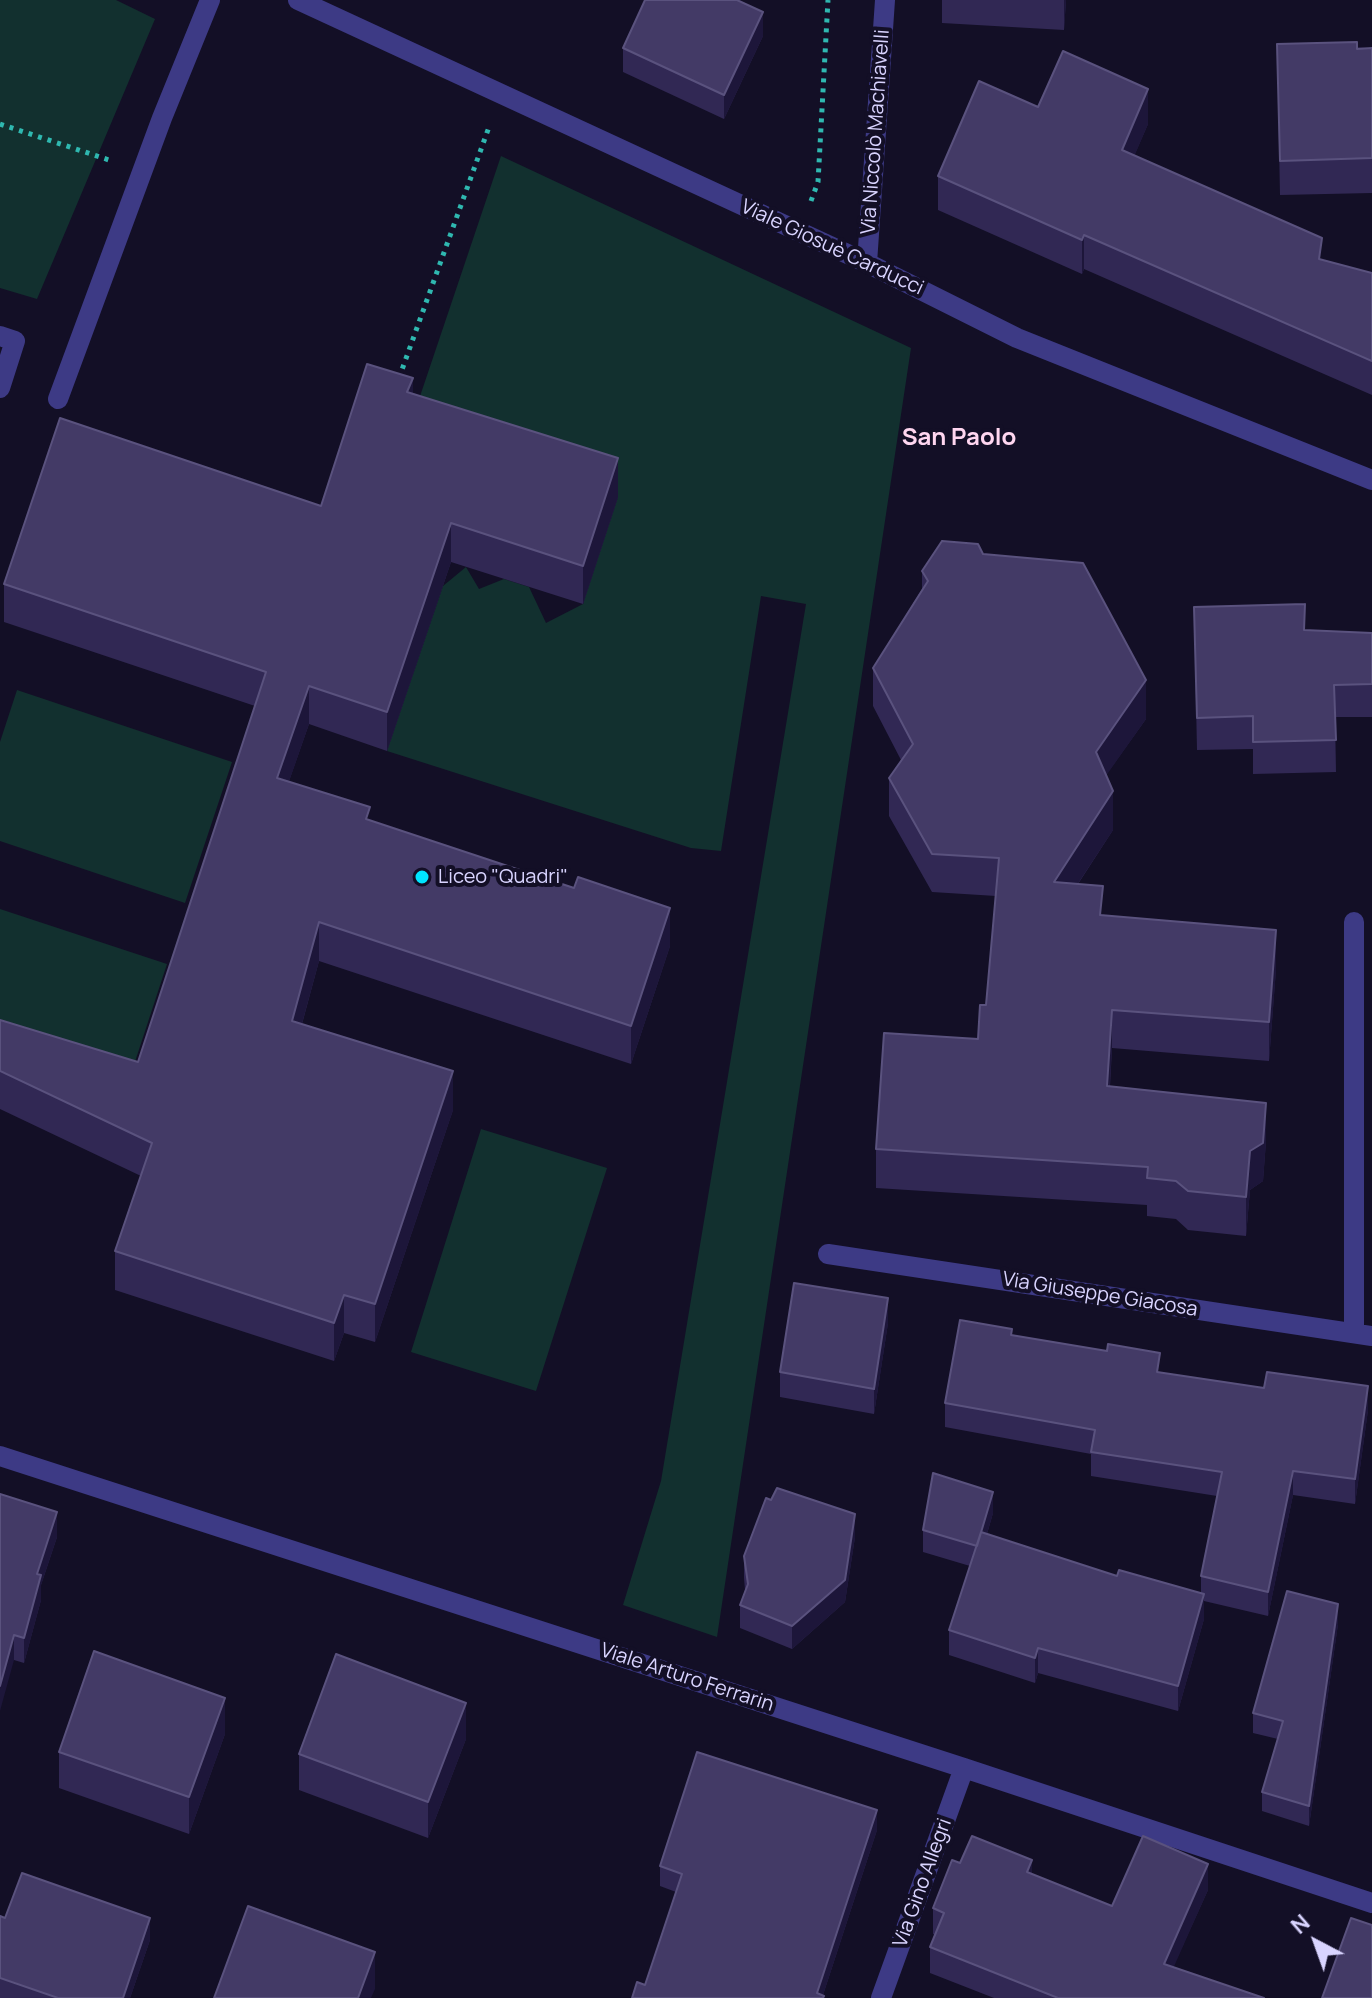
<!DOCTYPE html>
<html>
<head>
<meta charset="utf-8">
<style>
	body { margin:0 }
	#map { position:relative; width:1372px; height:1998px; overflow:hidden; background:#130f26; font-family:Manrope,sans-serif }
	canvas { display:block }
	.north { position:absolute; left:1276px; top:1902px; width:80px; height:80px; -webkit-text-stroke:6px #130f26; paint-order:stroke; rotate:319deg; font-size:22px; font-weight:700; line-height:32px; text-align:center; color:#d9d4ff }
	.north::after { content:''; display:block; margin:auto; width:28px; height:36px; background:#d9d4ff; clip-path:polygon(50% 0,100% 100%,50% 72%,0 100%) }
</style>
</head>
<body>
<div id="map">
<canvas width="1372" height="1998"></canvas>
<div class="north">N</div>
</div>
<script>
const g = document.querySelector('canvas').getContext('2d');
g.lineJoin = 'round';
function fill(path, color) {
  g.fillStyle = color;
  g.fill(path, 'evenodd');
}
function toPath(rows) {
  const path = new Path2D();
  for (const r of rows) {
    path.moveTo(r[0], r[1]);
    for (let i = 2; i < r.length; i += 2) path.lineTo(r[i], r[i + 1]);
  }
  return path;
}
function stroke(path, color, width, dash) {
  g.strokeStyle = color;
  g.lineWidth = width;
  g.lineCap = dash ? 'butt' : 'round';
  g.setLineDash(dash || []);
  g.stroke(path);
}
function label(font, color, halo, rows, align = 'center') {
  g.font = font + ' Manrope,sans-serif';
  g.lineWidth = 8;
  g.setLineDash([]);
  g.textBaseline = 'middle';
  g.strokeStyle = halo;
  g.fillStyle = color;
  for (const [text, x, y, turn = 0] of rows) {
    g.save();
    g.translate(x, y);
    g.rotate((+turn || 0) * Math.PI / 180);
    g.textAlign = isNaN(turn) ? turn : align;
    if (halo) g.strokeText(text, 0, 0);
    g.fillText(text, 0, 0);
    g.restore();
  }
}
fill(toPath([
	[0,0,116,0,155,19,37,299,0,288],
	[501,156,911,348,717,1637,623,1605,661,1481,806,604,761,596,721,851,691,848,387,751,443,586,466,567,479,589,504,579,529,587,546,623,583,604,618,497,413,417],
	[17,690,232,762,185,903,0,841,0,742],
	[0,909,167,964,129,1080,0,1038],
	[481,1129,607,1168,536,1391,411,1352]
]), '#12302f');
stroke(toPath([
	[0,124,109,160],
	[811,201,818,182,828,0],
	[399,378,489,127]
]), '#2fb8b0', 5, [4, 6]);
stroke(toPath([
	[0,336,15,341,0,388],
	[58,399,162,118,210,0]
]), '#3d3a85', 20);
stroke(toPath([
	[298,0,867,263,1017,338,1372,480],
	[867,263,885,0],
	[828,1254,1372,1336],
	[1354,1333,1354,922],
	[0,1456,964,1768,1372,1903],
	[881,1998,964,1768]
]), '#3d3a85', 20);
fill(toPath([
	[942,0,1066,0,1064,30,942,23],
	[763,36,724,119,623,72,623,48],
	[1277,44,1372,48,1372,193,1280,195],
	[1038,107,1148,124,1134,156,1322,260,1372,273,1372,395,1084,269,1082,274,938,210,938,176],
	[413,393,618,497,583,604,451,562,387,751,309,724,289,781,370,820,670,946,631,1064,319,961,302,1024,453,1110,375,1342,344,1333,334,1361,115,1290,115,1251,141,1176,0,1109,0,1020,138,1062,255,706,4,622,4,584,321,506],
	[983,554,1146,719,1106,775,1113,830,1078,884,1103,916,1276,969,1269,1061,1112,1048,1110,1086,1266,1141,1263,1181,1250,1190,1246,1236,1188,1230,1176,1219,1147,1216,1147,1205,876,1188,876,1149,978,1039,986,1005,996,896,932,892,889,816,889,778,901,760,873,706,873,668,922,589,922,571],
	[1194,607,1304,630,1372,633,1372,717,1335,717,1336,772,1253,774,1253,749,1197,750],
	[888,1323,874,1414,780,1397,780,1372],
	[1012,1335,1160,1372,1368,1410,1355,1504,1293,1495,1268,1616,1204,1601,1204,1619,1178,1711,1038,1673,1035,1683,949,1655,949,1630,970,1566,923,1552,923,1530,993,1513,987,1534,1117,1576,1201,1593,1201,1576,1217,1496,1091,1476,1091,1454,945,1427,945,1403],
	[0,1494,57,1537,41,1585,41,1600,24,1663,14,1660],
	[855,1537,845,1602,792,1649,740,1628,740,1605,745,1590,744,1578,744,1556],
	[1338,1624,1309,1826,1262,1811,1262,1792,1278,1739,1253,1733,1253,1713],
	[225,1734,189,1834,59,1788,59,1752],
	[466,1739,428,1838,299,1790,299,1754],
	[877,1830,823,1995,824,1998,676,1892,660,1886,660,1866],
	[960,1863,1032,1874,1112,1906,1208,1890,1173,1967,1264,1998,994,1998,930,1973,930,1947,935,1935,933,1934,933,1908],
	[0,1916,5,1918,150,1940,130,1998,0,1998]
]), '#312854');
fill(toPath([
	[1064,0,1066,0,1064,30],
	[763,12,763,36,724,119,724,95],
	[1148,89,1148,124,1122,185,1122,150],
	[1084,235,1084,269,1082,274,1082,240],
	[413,378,413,417,407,392],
	[618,458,618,497,583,604,583,566],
	[451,523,451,562,387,751,387,712],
	[1146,680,1146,719,1096,790,1096,752],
	[309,686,309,724,277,816,277,778],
	[1113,791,1113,830,1054,920,1054,882],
	[670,908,670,946,631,1064,631,1026],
	[319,922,319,961,292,1060,292,1021],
	[1276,930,1276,969,1269,1061,1269,1022],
	[1112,1010,1112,1048,1107,1125,1107,1086],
	[453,1071,453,1110,375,1342,375,1304],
	[1266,1103,1266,1141,1263,1181,1250,1190,1246,1236,1246,1197,1250,1151],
	[344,1295,344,1333,334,1361,334,1323],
	[888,1298,888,1323,874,1414,874,1389],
	[1368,1386,1368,1410,1355,1504,1355,1479],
	[1293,1471,1293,1495,1268,1616,1268,1592],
	[993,1492,993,1513,977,1568,977,1546],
	[57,1512,57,1537,41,1585,41,1600,24,1663,24,1638,37,1574],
	[855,1514,855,1537,845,1602,792,1649,792,1626],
	[1204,1594,1204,1619,1178,1711,1178,1686],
	[1338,1604,1338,1624,1309,1826,1309,1806],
	[14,1635,14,1660,0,1711,0,1686],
	[1038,1648,1038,1673,1035,1683,1035,1658],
	[225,1698,225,1734,189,1834,189,1797],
	[466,1703,466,1739,428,1838,428,1802],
	[877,1810,877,1830,822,1998,817,1993],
	[1032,1860,1032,1886,1027,1872],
	[1208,1864,1208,1890,1164,1989,1164,1964],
	[150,1918,150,1940,130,1998,123,1998],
	[375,1952,375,1989,371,1998,358,1998]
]), '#1d163a');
const building = toPath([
	[645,0,737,0,763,12,724,95,623,48,645,0],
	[1357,42,1357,49,1372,48,1372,158,1280,161,1277,44,1357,42],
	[1063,51,1148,89,1122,150,1322,238,1319,259,1372,273,1372,361,1084,235,1082,240,938,176,979,81,1038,107,1063,51],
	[367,364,413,378,407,392,618,458,583,566,451,523,387,712,309,686,277,778,370,807,366,819,574,888,578,877,670,908,631,1026,319,922,292,1021,453,1071,375,1304,344,1295,334,1323,115,1251,152,1143,0,1071,0,1020,138,1062,266,672,4,584,60,418,321,506,367,364],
	[942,541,978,544,983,554,1083,563,1146,680,1096,752,1113,791,1054,882,1103,886,1100,915,1276,930,1269,1022,1112,1010,1107,1086,1266,1103,1263,1143,1250,1151,1246,1197,1188,1191,1176,1181,1147,1178,1148,1167,876,1149,884,1033,978,1039,980,1005,986,1005,999,858,932,854,889,778,913,744,873,668,928,581,922,571,942,541],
	[1305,604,1304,630,1372,633,1372,684,1334,685,1336,740,1253,742,1253,716,1197,718,1194,607,1305,604],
	[794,1283,888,1298,874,1389,780,1372,794,1283],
	[960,1320,1012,1329,1011,1335,1107,1351,1108,1344,1160,1353,1157,1372,1264,1388,1267,1372,1368,1386,1355,1479,1293,1471,1268,1592,1201,1576,1222,1472,1091,1452,1095,1430,945,1403,960,1320],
	[933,1473,993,1492,977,1546,923,1530,933,1473],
	[777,1488,855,1514,845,1580,792,1626,740,1605,748,1584,744,1556,766,1498,771,1500,777,1488],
	[0,1494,57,1512,37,1574,41,1575,24,1638,14,1635,0,1686,0,1494],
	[981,1532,1117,1576,1119,1570,1204,1594,1178,1686,1038,1648,1035,1658,949,1630,981,1532],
	[1287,1591,1338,1604,1309,1806,1262,1792,1283,1721,1253,1713,1287,1591],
	[94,1651,225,1698,189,1797,59,1752,94,1651],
	[336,1654,466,1703,428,1802,299,1754,336,1654],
	[697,1752,877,1810,817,1993,824,1996,823,1998,632,1998,637,1982,645,1985,682,1874,660,1866,697,1752],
	[972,1836,1032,1860,1027,1872,1112,1906,1143,1836,1208,1864,1164,1964,1264,1998,1058,1998,930,1947,944,1913,933,1908,952,1860,960,1863,972,1836],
	[22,1873,150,1918,123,1998,58,1998,0,1978,0,1916,5,1918,22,1873],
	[248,1906,375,1952,358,1998,214,1998,248,1906],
	[1351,1918,1372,1925,1372,1998,1322,1998,1351,1918]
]);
fill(building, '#433a66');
stroke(building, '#5a527e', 2);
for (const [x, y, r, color] of [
	[422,877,8,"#00e5ff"]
]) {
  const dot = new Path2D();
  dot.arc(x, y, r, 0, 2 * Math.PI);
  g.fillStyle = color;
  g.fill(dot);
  stroke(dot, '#130f26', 3);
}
label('20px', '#d9d4ff', '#130f26', [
	["Via Niccolò Machiavelli",876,132,-86],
	["Viale Giosuè Carducci",832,248,25],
	["Via Giuseppe Giacosa",1100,1295,9],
	["Viale Arturo Ferrarin",687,1678,18],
	["Via Gino Allegri",923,1883,-70]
]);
label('20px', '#d9d4ff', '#130f26', [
	["Liceo \"Quadri\"",438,877]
], 'left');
label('bold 24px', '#ffd6f0', '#130f26', [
	["San Paolo",959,438]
]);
</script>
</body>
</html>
